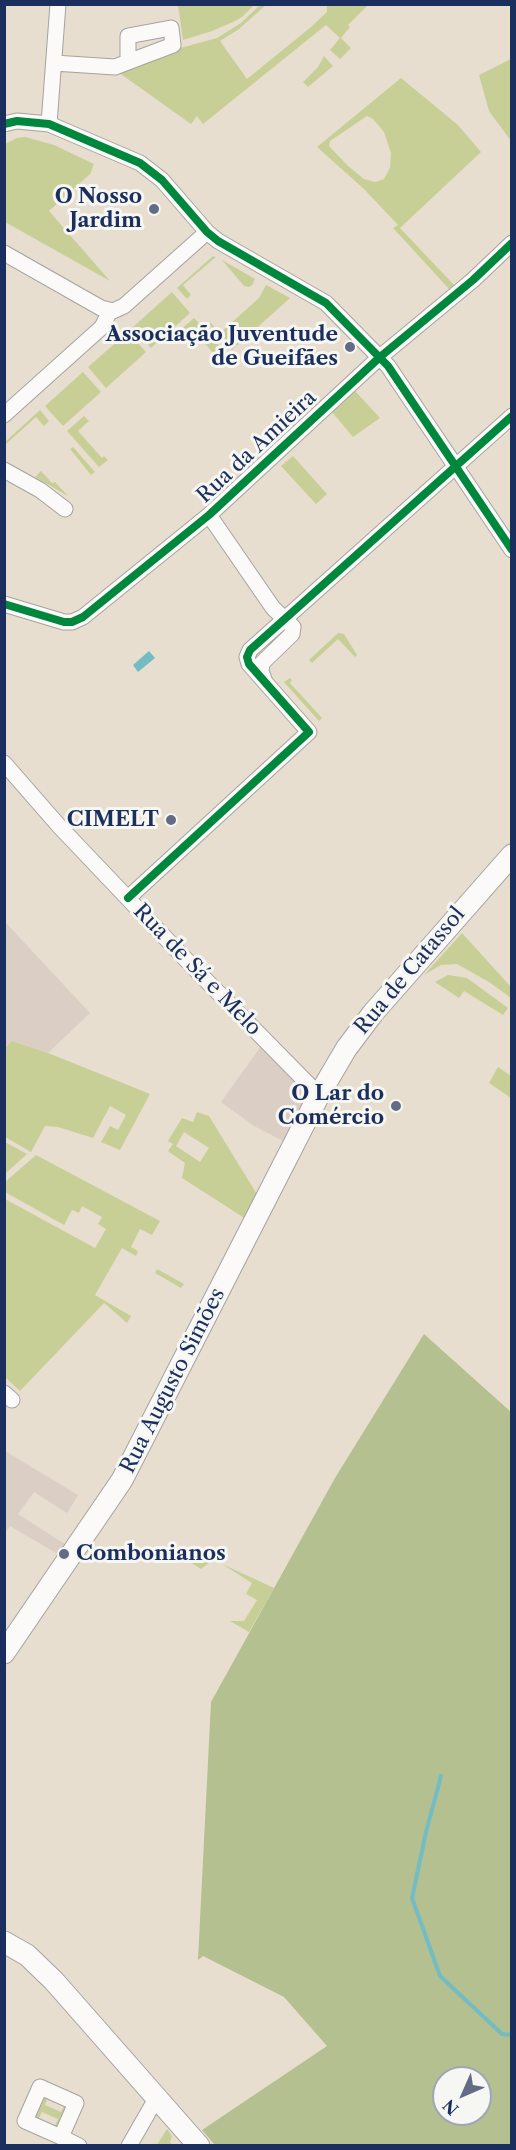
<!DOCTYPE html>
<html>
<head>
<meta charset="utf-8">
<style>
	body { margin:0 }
	#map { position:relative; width:516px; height:2150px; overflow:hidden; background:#e7decf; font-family:"Libre Caslon Text",serif }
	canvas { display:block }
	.frame { position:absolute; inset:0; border:6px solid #1b2f5e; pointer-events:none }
	.north { position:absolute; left:432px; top:2066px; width:60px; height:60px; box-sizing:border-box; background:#f6f6f2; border:2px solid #9ea6b7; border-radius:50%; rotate:225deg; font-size:16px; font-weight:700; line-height:24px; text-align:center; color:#1b2f5e }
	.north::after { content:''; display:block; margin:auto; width:21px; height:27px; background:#626c86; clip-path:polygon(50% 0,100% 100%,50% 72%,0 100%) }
</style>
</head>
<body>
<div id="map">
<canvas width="516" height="2150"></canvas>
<div class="frame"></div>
<div class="north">N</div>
</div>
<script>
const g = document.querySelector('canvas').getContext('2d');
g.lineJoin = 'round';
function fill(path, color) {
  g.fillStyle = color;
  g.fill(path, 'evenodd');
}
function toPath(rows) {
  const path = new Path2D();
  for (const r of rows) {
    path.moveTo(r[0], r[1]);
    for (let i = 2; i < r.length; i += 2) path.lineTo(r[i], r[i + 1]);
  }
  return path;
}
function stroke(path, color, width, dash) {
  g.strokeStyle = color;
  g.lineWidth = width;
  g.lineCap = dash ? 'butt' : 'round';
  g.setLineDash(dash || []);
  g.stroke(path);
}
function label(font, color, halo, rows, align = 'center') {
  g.font = font + ' "Libre Caslon Text",serif';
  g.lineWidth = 6;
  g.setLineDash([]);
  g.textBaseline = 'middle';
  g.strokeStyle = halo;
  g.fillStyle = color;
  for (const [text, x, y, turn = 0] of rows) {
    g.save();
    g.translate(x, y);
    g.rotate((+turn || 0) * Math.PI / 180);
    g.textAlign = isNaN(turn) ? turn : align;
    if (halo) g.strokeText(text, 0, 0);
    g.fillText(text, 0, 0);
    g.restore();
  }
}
fill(toPath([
	[5,922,90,1013,48,1053,12,1041,5,1048],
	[264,1042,310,1089,291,1145,254,1126,221,1102],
	[5,1451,78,1495,67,1513,34,1492,18,1514,74,1550,68,1560,10,1526,5,1533]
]), '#dacec5');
fill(toPath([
	[365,4,367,6,348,25,350,27,341,38,351,48,340,59,330,50,340,38,326,25,203,124,197,116,191,124,118,72,184,47,217,38,241,23,260,5,266,5,239,29,220,41,247,79,311,27,327,12,327,5],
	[178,5,178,4,254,5,242,17,233,22,212,31,183,40],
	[324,56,333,66,308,87,303,82,318,67],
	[511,59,511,141,489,111,479,75],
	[401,78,458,125,481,152,400,228,455,286,450,290,393,228,398,225,364,189,317,147],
	[367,116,373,119,384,132,391,153,390,168,384,179,375,182,364,179,348,166,329,146,330,141],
	[25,137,54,145,94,164,90,174,49,211,110,281,5,222,5,144,17,138],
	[213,256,216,257,183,285,191,295,187,299,177,288],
	[222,260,255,279,252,285,249,287,244,286],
	[266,285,290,298,232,350,209,324,211,323,220,333,259,298],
	[172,292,190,313,151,348,133,327],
	[194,318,227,354,218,362,215,358,216,356,192,329,182,338,177,333],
	[128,332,146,352,106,388,88,367],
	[83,372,101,392,63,426,45,406],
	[355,391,380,418,353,437,332,412],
	[40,410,49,421,44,426,36,417,5,445,5,442],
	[84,416,89,421,78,431,102,458,104,456,108,460,99,467,67,431],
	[73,447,95,472,91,475,70,449],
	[293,456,327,494,316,504,281,466],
	[41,471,52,483,55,482,68,496,35,477],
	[338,633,344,634,357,655,355,657,338,639,312,663,309,660],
	[290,678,292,680,290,683,322,718,319,721,284,682],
	[462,933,511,987,511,998,489,982,457,964,441,965,424,975],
	[448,975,467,978,508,1008,503,1015,464,991,459,998,435,982],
	[12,1041,48,1053,150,1094,120,1150,101,1142,110,1126,118,1130,126,1115,110,1106,93,1138,58,1127,45,1126,31,1152,5,1137,5,1048],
	[498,1067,511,1076,511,1098,489,1083],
	[197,1112,209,1116,258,1196,246,1219,182,1178,185,1163,168,1151,173,1144,168,1141,182,1118,193,1122],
	[184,1132,209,1148,200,1162,176,1146],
	[5,1142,27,1154,5,1174],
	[36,1155,160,1221,152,1235,140,1229,131,1247,138,1251,136,1256,122,1248,95,1295,131,1316,127,1323,104,1303,20,1391,5,1377,5,1199,95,1248,106,1229,98,1224,102,1217,82,1206,79,1213,72,1210,64,1225,5,1192,5,1182],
	[157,1269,184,1284,181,1288,155,1273],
	[188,1548,217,1561,209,1563,201,1569,182,1557],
	[222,1564,274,1588,249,1632,230,1621,244,1621,257,1600,246,1594,252,1583],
	[45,2097,48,2097,45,2105,61,2112,65,2104,66,2106,57,2128,54,2128,58,2119,42,2112,38,2120,35,2117],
	[167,2129,172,2136,170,2142,173,2145,157,2145]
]), '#c7cf96');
fill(toPath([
	[424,1334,511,1412,511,2145,215,2145,202,2130,327,2046,284,1997,203,1956,198,1960,211,1702,335,1478],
	[444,2078,480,2078,480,2114,444,2114]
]), '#b4c090');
fill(toPath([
	[149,651,155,658,138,672,133,665]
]), '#73bcc4');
stroke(toPath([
	[441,1776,426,1832,412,1898,440,1976,502,2034,512,2035]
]), '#73bcc4', 4);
const street = toPath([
	[54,63,115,67,128,62,173,45,171,28,128,36,128,62],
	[4,124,17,121,49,124,140,163,162,180,207,232,218,241,326,303,388,366,512,550],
	[49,124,58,4],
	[4,253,101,308,113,311,124,306,207,232],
	[4,415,102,327,110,311],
	[4,470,40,490,65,509],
	[209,515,273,608,293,627,292,634,262,663,261,671,265,682],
	[4,604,64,622,72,622,83,617,209,515,380,357,473,280,512,243],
	[4,763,59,826,194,968,319,1095],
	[128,898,309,732,249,664,247,657,250,650,512,416],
	[4,1393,12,1400],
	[61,2137,76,2103,40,2087,25,2121,61,2137,79,2146],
	[129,2146,157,2097]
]);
const secondary = toPath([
	[4,1653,122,1480,319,1095,346,1049,373,1013,512,855],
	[4,1942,27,1955,54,1981,199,2146]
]);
stroke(street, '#a5a3a0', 17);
stroke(secondary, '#a5a3a0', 23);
stroke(street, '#fbfaf8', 15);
stroke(secondary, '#fbfaf8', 21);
stroke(toPath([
	[4,124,17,121,49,124,140,163,162,180,207,232,218,241,326,303,388,366,512,550],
	[4,604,64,622,72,622,83,617,209,515,380,357,473,280,512,243],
	[128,898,309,732,249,664,247,657,250,650,512,416]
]), '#00873e', 8);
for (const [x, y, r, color] of [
	[154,209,6,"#626c86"],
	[350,347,6,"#626c86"],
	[171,820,6,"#626c86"],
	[396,1106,6,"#626c86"],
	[64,1554,6,"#626c86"]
]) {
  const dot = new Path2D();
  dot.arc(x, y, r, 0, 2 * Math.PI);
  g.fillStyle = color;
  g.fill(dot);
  stroke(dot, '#f6f6f2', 2);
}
label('bold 21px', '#1b2f5e', '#f6f6f2', [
	["O Nosso",142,197],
	["Jardim",142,221],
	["Associação Juventude",338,335],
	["de Gueifães",338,359],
	["CIMELT",159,820],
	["O Lar do",384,1094],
	["Comércio",384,1118],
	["Combonianos",76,1554,"left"]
], 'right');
label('21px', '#1b2f5e', '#f6f6f2', [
	["Rua da Amieira",257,447,-43],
	["Rua de Sá e Melo",197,970,46],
	["Rua de Catassol",410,971,-50],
	["Rua Augusto Simões",173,1381,-63]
]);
</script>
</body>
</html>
